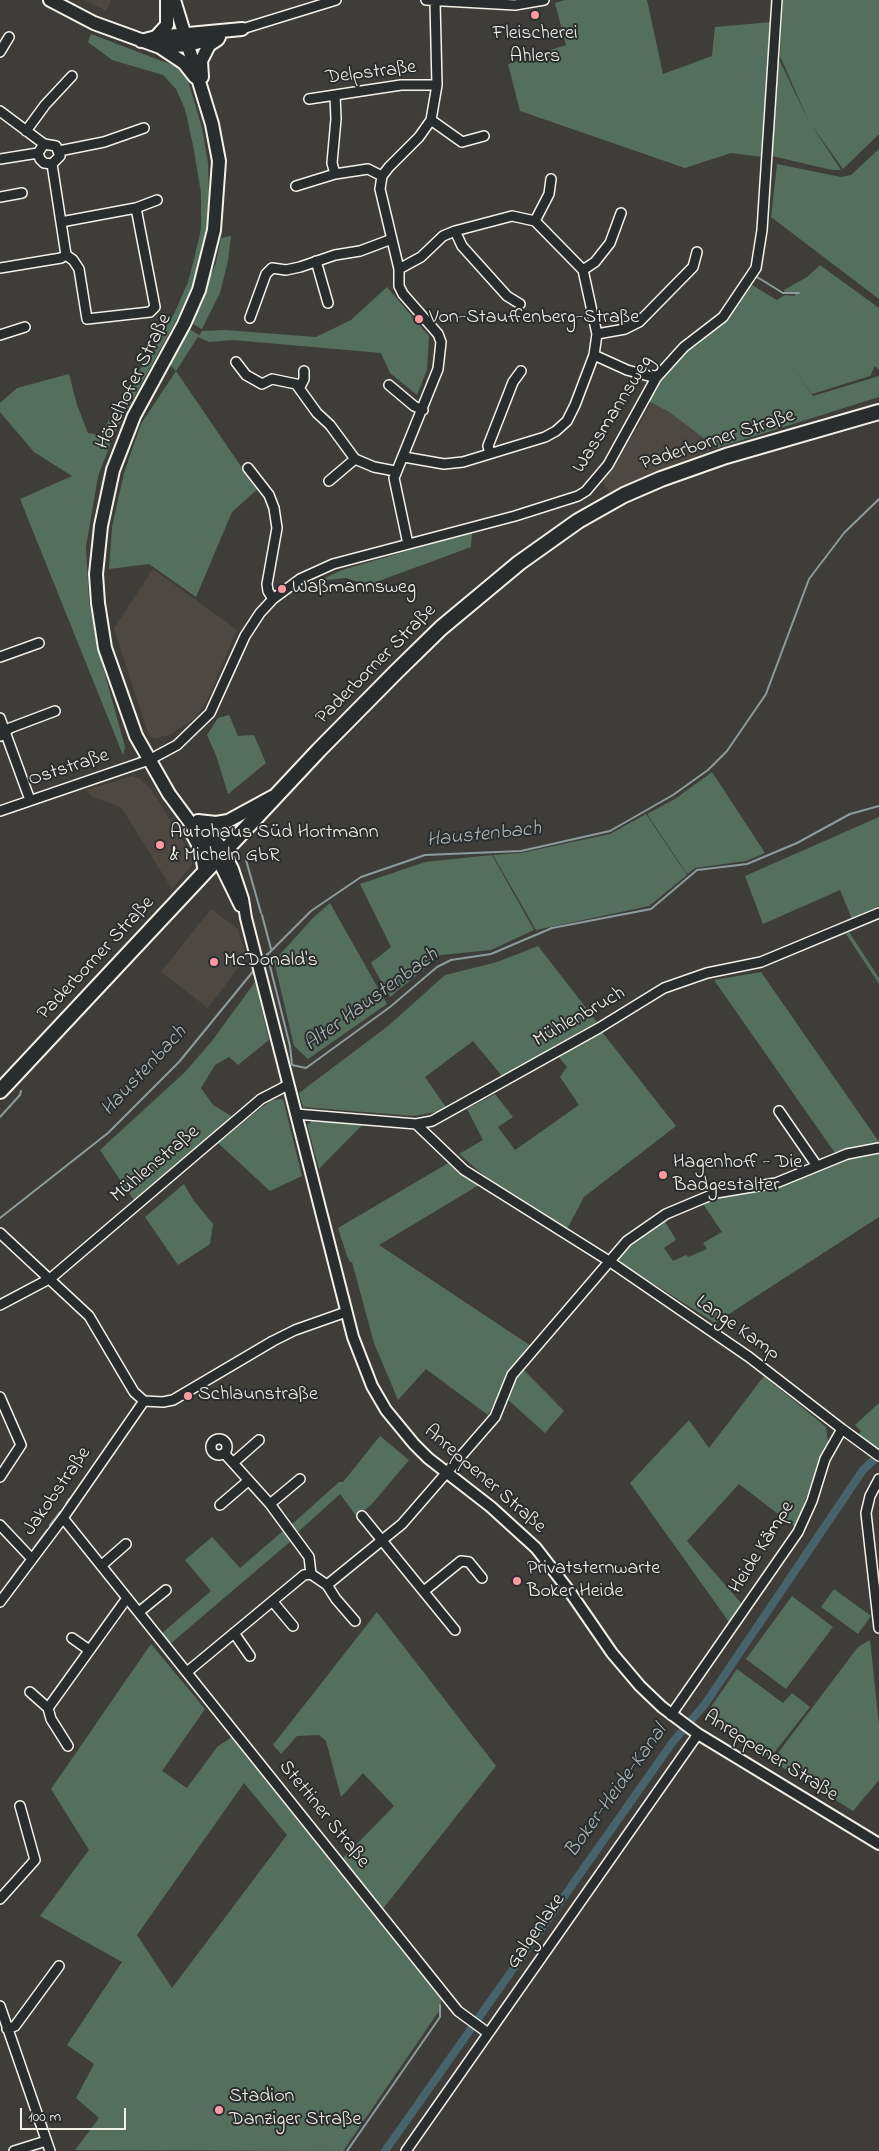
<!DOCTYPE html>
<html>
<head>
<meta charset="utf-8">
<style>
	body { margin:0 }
	#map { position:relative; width:879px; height:2151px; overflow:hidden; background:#3f3d3a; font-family:"Indie Flower",sans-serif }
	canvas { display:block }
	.scale { position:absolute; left:20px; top:2108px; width:106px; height:22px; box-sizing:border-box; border:2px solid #f4f1e8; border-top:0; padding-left:6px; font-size:15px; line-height:18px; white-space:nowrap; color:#f4f1e8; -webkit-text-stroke:4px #2a2d2e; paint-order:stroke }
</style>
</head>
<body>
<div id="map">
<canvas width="879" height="2151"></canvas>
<div class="scale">100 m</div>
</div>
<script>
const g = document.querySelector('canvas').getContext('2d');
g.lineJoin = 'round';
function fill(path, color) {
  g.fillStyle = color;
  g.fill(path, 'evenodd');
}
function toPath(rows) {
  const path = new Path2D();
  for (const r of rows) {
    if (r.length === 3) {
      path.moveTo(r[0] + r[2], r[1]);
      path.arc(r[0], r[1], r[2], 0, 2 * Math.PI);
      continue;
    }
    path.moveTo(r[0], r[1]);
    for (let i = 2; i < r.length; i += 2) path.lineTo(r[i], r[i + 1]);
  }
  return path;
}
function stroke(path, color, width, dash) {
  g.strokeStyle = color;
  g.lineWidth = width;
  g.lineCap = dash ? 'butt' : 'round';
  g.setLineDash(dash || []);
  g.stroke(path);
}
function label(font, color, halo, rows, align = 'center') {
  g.font = font + ' "Indie Flower",sans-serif';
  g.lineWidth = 4;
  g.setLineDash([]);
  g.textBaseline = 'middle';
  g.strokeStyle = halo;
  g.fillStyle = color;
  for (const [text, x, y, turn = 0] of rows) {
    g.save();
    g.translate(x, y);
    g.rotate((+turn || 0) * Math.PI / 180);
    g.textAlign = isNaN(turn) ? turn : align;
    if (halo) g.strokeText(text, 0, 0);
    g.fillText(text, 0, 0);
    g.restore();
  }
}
fill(toPath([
	[85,0,111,0,106,11],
	[651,403,670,413,717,448,657,471,610,494,602,481,639,425],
	[153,569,237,630,207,701,195,718,171,734,157,739,149,736,114,628],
	[132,776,140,779,151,789,191,855,192,865,172,889,121,807,92,797,86,790],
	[211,909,237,928,247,956,208,1008,161,972]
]), '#4e4842');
fill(toPath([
	[565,0,647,0,663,74,712,56,715,27,772,22,763,157,731,153,685,168,520,111,508,64,566,45,555,3],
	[783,0,879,0,879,134,843,169,810,123,841,170,832,170,772,156,778,57,809,122,780,56],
	[91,34,175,66,186,74,202,128,208,163,209,197,206,229,193,284,179,315,116,430,98,476,86,547,89,601,98,649,125,747,123,755,20,499,72,476,34,452,0,412,0,403,17,388,69,374,77,405,88,433,100,435,174,314,188,282,194,259,201,229,201,193,193,145,185,109,176,89,163,75,112,60,88,42],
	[879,149,879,299,771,217,777,164,841,177,851,175],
	[231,236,228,261,220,293,202,329,191,323,216,263,221,238],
	[820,265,879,308,879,370,875,366,870,376,812,394,788,361,813,396,879,376,879,397,717,448,669,412,648,401,660,380,686,349,726,320,752,285,777,300,785,295,795,296,795,292,785,292,784,290,807,277],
	[387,287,429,336,427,370,417,395,390,373,381,353,233,340,209,342,198,337,202,331,225,330,316,337,351,320],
	[189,329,199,335,176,371,242,468,261,486,232,512,196,597,149,564,109,569,112,527,124,473,141,424,176,371,169,364],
	[472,532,471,547,368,585,346,578,318,581,342,570],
	[229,715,238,736,254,735,266,763,228,794,216,755,207,735,218,718],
	[712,772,765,853,746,861,695,868,687,874,647,814,675,799],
	[646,814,687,875,649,906,536,930,493,855,521,853,610,834],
	[879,817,879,906,852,919,840,890,763,924,745,876],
	[492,855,534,930,491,950,441,955,390,997,371,963,391,947,360,884,425,862],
	[330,903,387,1004,308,1059,294,1046,274,961,313,918],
	[849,932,879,978,879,984,846,934],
	[538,946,597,1022,502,1076,473,1041,425,1077,448,1110,413,1116,303,1107,299,1093,388,1026,445,975,497,962],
	[761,972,879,1142,879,1143,835,1153,714,980],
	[255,982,269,1040,238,1065,229,1057,215,1065,201,1088,213,1105,233,1117,135,1202,100,1150,185,1072,212,1041],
	[602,1032,676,1126,584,1197,567,1229,487,1178,459,1154,483,1140,467,1109,495,1094,513,1117,498,1127,515,1150,579,1105,560,1077,567,1067,558,1056],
	[283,1099,302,1176,270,1191,218,1143,271,1100],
	[312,1121,363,1124,319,1169,307,1125],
	[879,1150,879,1217,715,1323,615,1259,628,1242,663,1218,676,1240,664,1248,673,1261,686,1255,688,1257,707,1249,703,1243,722,1232,701,1201,717,1195,777,1185,848,1157],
	[450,1162,470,1180,479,1185,379,1245,531,1346,510,1374,488,1415,426,1369,398,1400,374,1343,352,1262,350,1262,347,1256,338,1228],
	[184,1184,194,1201,213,1224,210,1244,178,1265,145,1217],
	[523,1369,564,1411,545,1433,506,1398,514,1378],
	[764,1376,826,1427,828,1441,795,1527,739,1484,687,1541,741,1603,729,1622,630,1483,689,1420,709,1448],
	[879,1403,879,1449,878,1449,859,1434,861,1431,855,1425],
	[380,1436,409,1460,372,1504,357,1517,340,1494,297,1533,290,1526,339,1482,343,1482],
	[283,1531,291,1541,170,1644,161,1634,211,1591,185,1560,212,1537,240,1568],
	[834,1589,871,1616,858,1634,821,1607],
	[792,1596,833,1627,786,1689,746,1659],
	[377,1612,496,1766,382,1910,340,1861,394,1806,363,1773,341,1797,326,1741,319,1735,297,1736,281,1754,273,1745],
	[870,1640,879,1725,879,1780,853,1811,772,1761,858,1647],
	[151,1644,205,1709,162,1771,187,1788,217,1747,232,1737,442,1998,439,2011,343,2151,75,2150,99,2118,76,2098,94,2064,67,2045,122,1962,40,1916,89,1850,51,1789],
	[244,1783,287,1835,172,1988,137,1935],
	[737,1669,783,1703,792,1693,810,1707,770,1758,707,1713]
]), '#556f5e');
stroke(toPath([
	[757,277,783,293,799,293],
	[246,860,261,913],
	[262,915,271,949],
	[267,954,290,1046,292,1065,306,1068,390,1007,437,967,451,960,491,954,552,928,651,909,697,870,747,864,797,843,850,814,879,806],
	[261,961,311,911,361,877,425,855,521,851,610,831,673,795,708,770,727,751,766,694,809,579,844,533,879,499],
	[0,1117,20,1095,21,1091],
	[0,1218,108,1133,179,1062,255,969],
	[114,1437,124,1422],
	[80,1485,97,1461],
	[66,1504,69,1499],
	[50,1525,60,1512],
	[33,1549,47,1530],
	[6,1586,20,1566],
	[347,2151,440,2017,440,2005]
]), '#8c9c9e', 2);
stroke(toPath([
	[385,2151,672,1743,705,1704,863,1470,879,1455]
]), '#47636c', 8);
const minor = toPath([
	[426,0,515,5,544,0],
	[242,29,336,0],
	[0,52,9,37],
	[335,95,336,119,332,163,335,174],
	[309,99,401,85,437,85],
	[0,111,44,144,56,146,60,156,52,164,44,163,40,159,38,153,44,144],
	[431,120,462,142,484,136],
	[26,131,45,105,72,76],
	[59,151,104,142,144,128],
	[0,159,38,153],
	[52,164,66,255,73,260,79,269,87,319,150,312,155,307,136,208],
	[296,186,335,174,368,169,382,176],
	[0,197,22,193],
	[535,221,549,194,551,179],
	[61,222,136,208,157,200],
	[455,231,462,246,507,296,520,304],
	[316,261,328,303],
	[0,268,61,258,66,255],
	[399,269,421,257,443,236,455,231,512,216,535,221,583,270,597,334,594,355,575,405,567,421,556,431,545,437,463,462,444,464,404,457],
	[583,270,595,262,610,243,621,213],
	[250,318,266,274,272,268,286,270,300,267,335,255,360,251,392,239],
	[597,334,625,329,639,322,693,267,697,252],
	[0,335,25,327],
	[594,355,627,370,656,378],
	[236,362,246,375,262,384,272,379,296,384,317,413,330,425,355,459,374,467,395,471],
	[389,385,414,406,423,410],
	[300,387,304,379,304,371],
	[490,453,488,446,513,382,521,371],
	[248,468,269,495,274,508,277,528,267,584,268,591,273,599],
	[329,481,355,459],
	[408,544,394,478,438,369,441,342,438,334,403,294,399,286,399,269,380,189,382,176,389,167,419,137,431,120,437,85,435,2],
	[0,657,39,643],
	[0,718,30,800],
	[1,736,10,728,55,711],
	[0,811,149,760,177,745,210,713,245,636,260,613,273,599,300,579,333,564,515,516,578,496,586,491,608,465,656,378,684,347,723,317,756,268,762,230,777,0],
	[779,1111,817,1166],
	[296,1114,416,1124,432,1121,599,1028,664,988,707,973,761,962,879,913],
	[416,1124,464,1170,609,1261,749,1357,842,1429],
	[0,1233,89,1316,134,1392,144,1401,163,1402,173,1400,273,1341,295,1330,346,1312],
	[0,1305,51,1278,261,1099,288,1085],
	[0,1397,21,1445,0,1477],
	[219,1447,8],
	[224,1453,270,1504,309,1557,311,1574],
	[234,1462,259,1440],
	[879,1479,870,1496,866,1513,879,1628],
	[270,1504,300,1479],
	[220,1505,248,1481],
	[362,1516,455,1630],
	[63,1518,458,2011,488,2033],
	[0,1525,32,1559],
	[102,1565,126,1544],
	[327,1585,402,1524,495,1417,512,1375,627,1241,666,1214,716,1193,776,1183,847,1154,879,1148],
	[424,1591,461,1561,469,1562,482,1578],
	[0,1602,63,1518,144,1401],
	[273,1602,293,1626],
	[139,1612,166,1590],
	[234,1633,250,1656],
	[72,1638,89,1650],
	[187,1672,304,1575,311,1574,327,1585,336,1599,355,1621],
	[30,1692,48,1708],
	[671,1715,798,1532,812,1501,825,1459,842,1429,879,1456],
	[68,1746,51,1719,48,1708,127,1598],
	[0,1899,35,1860,20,1806],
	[0,2006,50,2151],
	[7,2029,15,2026,59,1966],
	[14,2151,46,2141],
	[406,2151,698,1734]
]);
const tertiary = toPath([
	[224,851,233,869,243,899,246,918,353,1337,372,1386,386,1410,414,1444,428,1458,491,1507,536,1548,570,1592,612,1653,640,1686,662,1707,698,1734,879,1844],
	[217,859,240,906]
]);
const secondary = toPath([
	[50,0,94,23,160,47,184,63,195,77],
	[174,0,212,124,219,161,214,230,199,290,184,324,134,416,113,470,101,526,96,574,98,603,105,648,136,736,169,794,217,859],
	[156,37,167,25,167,0],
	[141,41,156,37,242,29],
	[160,47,188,45,219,37],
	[202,77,201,61,209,45,218,39],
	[198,821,216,823,228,821,272,797],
	[198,821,224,851],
	[193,835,201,850,205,872]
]);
const primary = toPath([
	[0,1091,319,750,396,672,441,628,519,563,578,521,624,495,661,479,726,456,879,412]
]);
stroke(minor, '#f4f1e8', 12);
stroke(tertiary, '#f4f1e8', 14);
stroke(secondary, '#f4f1e8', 16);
stroke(primary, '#f4f1e8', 18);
stroke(minor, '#2a2d2e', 9);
stroke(tertiary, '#2a2d2e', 10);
stroke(secondary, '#2a2d2e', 12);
stroke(primary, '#2a2d2e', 14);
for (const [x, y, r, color] of [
	[535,15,5,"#ff9aa2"],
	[419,319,5,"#ff9aa2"],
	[282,589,5,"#ff9aa2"],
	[160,845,5,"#ff9aa2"],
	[214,962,5,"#ff9aa2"],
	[663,1175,5,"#ff9aa2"],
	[188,1396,5,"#ff9aa2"],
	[517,1581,5,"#ff9aa2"],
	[219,2110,5,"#ff9aa2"]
]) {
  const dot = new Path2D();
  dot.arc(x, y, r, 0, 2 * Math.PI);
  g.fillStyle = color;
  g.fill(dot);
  stroke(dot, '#2a2d2e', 2);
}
label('20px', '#f4f1e8', '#2a2d2e', [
	["Fleischerei",535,35,"center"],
	["Ahlers",535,58,"center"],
	["Von-Stauffenberg-Straße",429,319],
	["Waßmannsweg",292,589],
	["Autohaus Süd Hortmann",170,834],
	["& Micheln GbR",170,857],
	["McDonald's",224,962],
	["Hagenhoff - Die",673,1164],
	["Badgestalter",673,1187],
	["Schlaunstraße",198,1396],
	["Privatsternwarte",527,1570],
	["Boker Heide",527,1593],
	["Stadion",229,2098],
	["Danziger Straße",229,2121]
], 'left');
label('20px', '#f4f1e8', '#2a2d2e', [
	["Delpstraße",371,74,-7],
	["Hövelhofer Straße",135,382,-64],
	["Wassmannsweg",614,415,-58],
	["Paderborner Straße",718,441,-18],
	["Paderborner Straße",377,665,-45],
	["Oststraße",69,769,-18],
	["Paderborner Straße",97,959,-47],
	["Mühlenbruch",580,1018,-30],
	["Mühlenstraße",156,1165,-40],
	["Lange Kamp",737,1329,35],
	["Anreppener Straße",484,1480,41],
	["Jakobstraße",58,1492,-55],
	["Heide Kämpe",763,1548,-58],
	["Anreppener Straße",770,1757,32],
	["Stettiner Straße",323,1815,51],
	["Galgenlake",537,1932,-55]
]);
label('italic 21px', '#afb8b6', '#2a2d2e', [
	["Haustenbach",484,836,-6],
	["Alter Haustenbach",372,1001,-36],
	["Haustenbach",145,1072,-47],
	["Boker-Heide-Kanal",617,1792,-54]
]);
</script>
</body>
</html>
